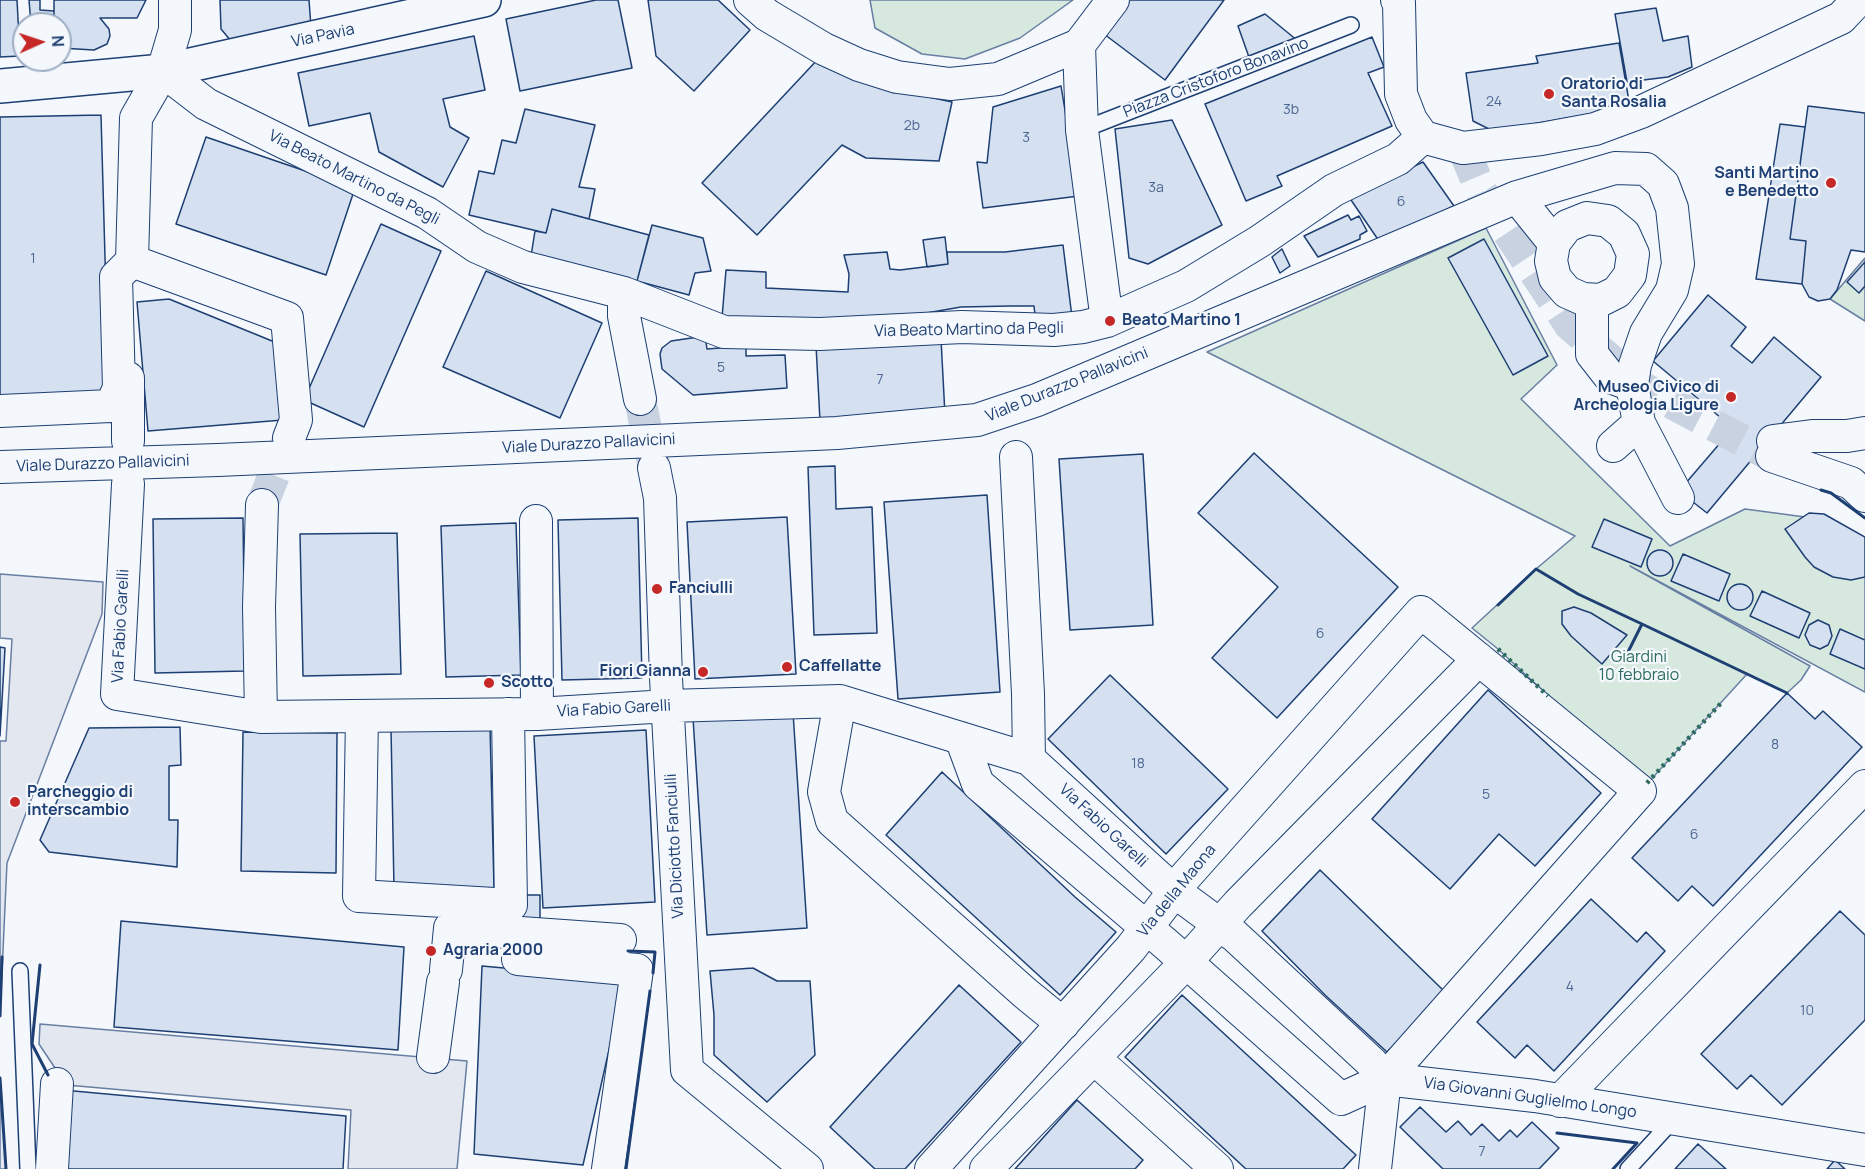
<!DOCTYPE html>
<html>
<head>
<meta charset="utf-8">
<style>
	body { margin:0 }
	#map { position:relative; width:1865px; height:1169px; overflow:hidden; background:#f4f7fb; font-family:Manrope,sans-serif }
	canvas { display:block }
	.north { position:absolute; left:12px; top:12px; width:60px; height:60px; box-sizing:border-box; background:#f4f7fb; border:2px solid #9eadc5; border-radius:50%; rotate:87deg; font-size:16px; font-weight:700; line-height:24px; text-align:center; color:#1d3f73 }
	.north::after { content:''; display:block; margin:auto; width:21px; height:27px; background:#c62828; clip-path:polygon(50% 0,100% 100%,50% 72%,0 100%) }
</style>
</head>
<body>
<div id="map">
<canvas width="1865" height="1169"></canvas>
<div class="north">N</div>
</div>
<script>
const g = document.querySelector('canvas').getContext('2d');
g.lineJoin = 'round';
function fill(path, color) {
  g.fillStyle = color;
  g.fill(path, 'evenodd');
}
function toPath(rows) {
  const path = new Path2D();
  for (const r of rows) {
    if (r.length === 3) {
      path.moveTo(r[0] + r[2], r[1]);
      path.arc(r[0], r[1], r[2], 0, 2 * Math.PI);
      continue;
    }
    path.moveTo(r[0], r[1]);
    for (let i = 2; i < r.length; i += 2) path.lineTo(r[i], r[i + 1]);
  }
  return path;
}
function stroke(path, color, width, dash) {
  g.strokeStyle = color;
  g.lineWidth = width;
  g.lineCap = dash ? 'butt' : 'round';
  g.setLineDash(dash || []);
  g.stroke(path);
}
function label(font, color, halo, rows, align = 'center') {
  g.font = font + ' Manrope,sans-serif';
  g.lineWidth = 4.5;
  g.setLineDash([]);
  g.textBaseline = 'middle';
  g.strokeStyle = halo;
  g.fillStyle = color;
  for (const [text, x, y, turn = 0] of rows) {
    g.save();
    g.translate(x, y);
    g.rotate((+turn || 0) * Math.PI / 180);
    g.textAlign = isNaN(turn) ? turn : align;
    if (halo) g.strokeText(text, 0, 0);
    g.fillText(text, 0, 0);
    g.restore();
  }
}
const green = toPath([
	[870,0,1073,0,1020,38,965,59,922,54,875,28,870,0],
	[1486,228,1557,365,1521,399,1670,546,1745,509,1805,517,1865,549,1865,692,1630,566,1810,666,1801,680,1787,693,1747,674,1645,786,1498,649,1472,628,1536,569,1575,536,1207,352,1486,228],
	[1865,258,1865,321,1830,299,1865,258]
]);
fill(green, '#d7e8df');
stroke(green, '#687fa3', 1.5);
const parking = toPath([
	[0,574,103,582,102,614,7,863,0,1016,0,741,6,741,12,639,0,638,0,574],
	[40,1024,467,1061,457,1169,348,1169,351,1110,55,1084,55,1068,39,1044,40,1024],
	[0,1078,6,1169,0,1169,0,1078]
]);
fill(parking, '#e3e8f0');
stroke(parking, '#687fa3', 1.5);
const building = toPath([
	[0,0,17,0,20,56,0,57,0,0],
	[29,0,40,0,40,10,54,11,54,24,31,24,29,0],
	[54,0,146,0,137,18,100,18,109,29,110,36,107,44,94,50,60,48,60,24,54,24,54,0],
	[220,0,309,0,311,27,231,41,221,29,220,0],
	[596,0,618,0,632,68,520,91,506,19,596,0],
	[648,0,718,0,750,30,694,91,656,56,648,0],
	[1123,0,1224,0,1165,80,1100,31,1123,0],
	[1656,8,1663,41,1688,36,1692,67,1668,77,1627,82,1615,14,1656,8],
	[1265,14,1298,41,1250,60,1238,26,1265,14],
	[474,36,485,90,443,99,450,127,469,138,443,187,379,152,370,113,309,126,298,73,474,36],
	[1372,37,1384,67,1368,73,1392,126,1277,176,1282,186,1246,201,1205,104,1372,37],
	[1619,43,1630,107,1493,131,1473,121,1466,73,1538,63,1536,56,1619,43],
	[819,58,883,87,952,102,939,161,866,158,842,145,757,235,702,183,819,58],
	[1061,86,1079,196,983,208,977,162,987,163,993,107,1061,86],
	[1808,106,1865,113,1865,252,1851,250,1837,290,1830,299,1818,301,1809,297,1802,284,1806,241,1790,239,1808,106],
	[525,109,595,125,579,187,595,189,589,219,552,209,546,233,469,215,479,171,494,174,502,140,516,143,525,109],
	[101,115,109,400,0,403,0,117,101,115],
	[1172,120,1222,225,1148,264,1129,258,1115,129,1172,120],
	[1780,124,1805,127,1790,239,1806,241,1802,284,1756,279,1780,124],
	[206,137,355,188,326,275,176,224,206,137],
	[1423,162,1454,206,1379,241,1349,197,1423,162],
	[552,209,649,235,637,281,531,256,535,231,546,233,552,209],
	[1348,215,1351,220,1359,216,1367,231,1360,235,1360,239,1318,257,1304,236,1348,215],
	[381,224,441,251,364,427,304,400,381,224],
	[652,225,703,238,711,271,695,273,689,295,637,281,652,225],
	[945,237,948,264,927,267,923,240,945,237],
	[1484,239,1548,356,1513,375,1448,258,1484,239],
	[1063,245,1072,317,1035,315,1034,306,1010,306,961,307,909,316,786,320,722,318,726,270,766,272,766,288,848,292,849,274,844,255,887,252,890,269,900,270,948,264,947,252,1005,252,1063,245],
	[1282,249,1290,266,1280,273,1272,257,1282,249],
	[1865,262,1865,286,1859,293,1847,282,1865,262],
	[486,271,602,323,560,418,443,367,486,271],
	[1708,295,1746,327,1731,346,1752,363,1774,337,1821,377,1707,513,1679,491,1733,428,1653,361,1708,295],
	[169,299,277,343,283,420,148,431,137,302,169,299],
	[705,336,707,349,746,346,746,356,785,355,787,388,693,395,662,369,660,354,662,348,671,341,705,336],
	[941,339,945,415,820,421,816,345,941,339],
	[1254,453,1398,587,1277,718,1212,658,1278,587,1198,513,1254,453],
	[1143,454,1153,625,1070,630,1059,459,1143,454],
	[835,466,836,509,872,507,877,633,814,635,808,467,835,466],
	[987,495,1000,692,898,699,884,502,987,495],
	[1809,513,1824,514,1865,537,1865,577,1851,580,1833,577,1814,567,1805,557,1785,529,1809,513],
	[787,517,796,674,695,679,687,522,787,517],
	[243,518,245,671,155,673,153,519,243,518],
	[638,518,642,678,562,680,558,520,638,518],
	[1604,519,1652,539,1641,567,1592,547,1604,519],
	[516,523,521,675,446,677,441,526,516,523],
	[397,533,401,674,303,676,300,534,397,533],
	[1660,563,13],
	[1683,554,1730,574,1719,601,1671,581,1683,554],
	[1740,597,13],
	[1762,591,1810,613,1799,638,1750,616,1762,591],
	[1574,607,1591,613,1627,635,1602,664,1571,636,1562,624,1562,611,1574,607],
	[1818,620,1829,625,1832,636,1828,645,1820,649,1810,645,1805,635,1809,625,1818,620],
	[1840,629,1865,640,1865,669,1830,654,1840,629],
	[0,647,5,648,0,736,0,647],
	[1110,675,1228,789,1166,854,1048,739,1110,675],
	[1488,690,1601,793,1535,866,1499,834,1450,889,1372,819,1488,690],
	[1787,693,1815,719,1823,711,1862,747,1713,906,1692,886,1678,901,1632,858,1787,693],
	[793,712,807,928,707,935,693,718,793,712],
	[180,727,181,765,169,766,169,820,178,820,177,867,49,852,40,840,89,728,180,727],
	[490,727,494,888,394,889,391,728,490,727],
	[646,730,655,902,543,908,534,736,646,730],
	[243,732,337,733,336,873,241,871,243,732],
	[942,772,1075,897,1116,932,1060,995,886,835,942,772],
	[1320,870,1445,992,1387,1052,1325,995,1262,931,1320,870],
	[517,895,540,895,540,932,516,932,517,895],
	[1591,899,1637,942,1646,932,1665,951,1554,1071,1527,1045,1515,1058,1477,1022,1591,899],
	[1840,911,1865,935,1865,1020,1782,1105,1751,1075,1737,1089,1701,1054,1840,911],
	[121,921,404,947,398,1050,114,1027,121,921],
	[482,966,625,979,583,1165,474,1154,482,966],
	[753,968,777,981,810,981,815,1055,767,1102,714,1055,714,1015,710,971,753,968],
	[959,985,1021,1042,905,1169,875,1169,830,1127,959,985],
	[1182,995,1356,1155,1343,1169,1246,1169,1125,1057,1182,995],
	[63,1090,346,1116,343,1169,58,1169,63,1090],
	[1077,1100,1143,1160,1135,1169,1015,1169,1077,1100],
	[1420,1107,1446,1132,1458,1121,1471,1135,1482,1124,1499,1141,1510,1130,1517,1137,1532,1122,1559,1148,1539,1169,1443,1169,1400,1127,1420,1107],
	[1698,1144,1726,1169,1675,1169,1698,1144],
	[1835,1160,1845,1169,1827,1169,1835,1160]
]);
fill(building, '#d5e0f0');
stroke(building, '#1d3f73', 1.5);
stroke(toPath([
	[1463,148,1482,193,1570,325,1643,388,1772,456],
	[640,399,654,468],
	[262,505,289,438]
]), '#c9d2e0', 32, [32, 16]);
const lane = toPath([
	[1082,130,1351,25],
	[20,971,28,1169],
	[1628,1169,1674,1119]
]);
const street = toPath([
	[175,0,175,30,163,71,136,118,132,261,287,318,296,420,289,438],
	[750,0,767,15,824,49,859,65,897,77,950,84,998,79,1079,45,1113,0],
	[1397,0,1399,3,1401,94,1411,120,1423,137],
	[1079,45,1082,130,1107,321],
	[163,71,206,104,427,213,477,247,523,267,624,293,724,332,820,334,962,327,1054,330,1083,327,1107,321,1186,286,1260,241,1334,190,1398,159,1423,137],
	[1423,137,1463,148,1541,139,1595,129,1641,112,1841,18,1858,0],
	[1517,197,1554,243,1551,261,1555,278,1567,292,1583,299,1601,300,1617,292,1630,275,1633,254,1624,234,1608,221,1587,218,1567,226,1554,243],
	[624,293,624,316,640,399],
	[1592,300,1592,354,1610,377,1632,385],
	[128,378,128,441],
	[0,411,111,406,119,388,116,277,132,261],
	[1773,441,1812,436,1847,436,1865,433],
	[1613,446,1639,423],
	[1772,456,1851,483,1865,496],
	[1016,457,1028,694,1029,759],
	[0,467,218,460,837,433,977,420,1037,400,1517,197,1615,168,1646,169,1663,184,1672,208,1678,264,1672,290,1646,333,1635,365,1632,385,1639,423,1678,498],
	[654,468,660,498,666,678,687,1070,807,1169],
	[128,484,117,694,261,717,537,714,668,706,840,701,1029,759,1174,891,1235,936,1372,1063,1385,1079],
	[536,521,537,714],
	[840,701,824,792,832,821,1025,993,1063,1024],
	[362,716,359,896,511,905,508,714],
	[261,717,259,607,262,505],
	[961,738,978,784,1167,945,1341,1099,1385,1079,1535,1096,1865,1150],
	[518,959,637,970,608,1169],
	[446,970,450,928,620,940],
	[433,1057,443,982],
	[1094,1058,1217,1169],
	[1560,1101,1865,786],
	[52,1169,57,1084],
	[931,1169,1131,948,1185,877,1421,612,1640,791,1385,1079,1375,1169],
	[986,1169,1175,974,1238,904,1479,659]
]);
const secondary = toPath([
	[0,86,163,71,484,0]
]);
stroke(lane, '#1d3f73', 18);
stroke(street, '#1d3f73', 34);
stroke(secondary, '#1d3f73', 36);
stroke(lane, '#f4f7fb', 15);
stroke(street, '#f4f7fb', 32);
stroke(secondary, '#f4f7fb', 33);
stroke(toPath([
	[1498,649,1548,696],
	[1647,783,1722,702]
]), '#2c6c60', 4.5, [3, 4.5]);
stroke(toPath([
	[1821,490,1831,493,1865,518],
	[1498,605,1536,569,1578,594,1642,624],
	[1624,660,1642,624,1787,693],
	[628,951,655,952,653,973],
	[40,965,32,1044,48,1075],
	[0,1016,2,957],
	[0,1078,6,1169],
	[1557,1133,1637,1143,1613,1169],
	[626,1169,650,991]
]), '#1d3f73', 3);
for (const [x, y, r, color] of [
	[1549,94,6,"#c62828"],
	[1831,183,6,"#c62828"],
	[1110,321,6,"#c62828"],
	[1731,397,6,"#c62828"],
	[657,589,6,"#c62828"],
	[787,667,6,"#c62828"],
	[703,672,6,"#c62828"],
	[489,683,6,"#c62828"],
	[15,802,6,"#c62828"],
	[431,951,6,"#c62828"]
]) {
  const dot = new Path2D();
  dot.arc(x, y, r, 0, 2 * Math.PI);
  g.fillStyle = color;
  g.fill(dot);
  stroke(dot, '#f4f7fb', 2);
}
label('14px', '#4b6792', null, [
	["24",1494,102],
	["3b",1291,110],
	["2b",912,126],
	["3",1026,138],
	["3a",1156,188],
	["6",1401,202],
	["1",33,259],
	["5",721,368],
	["7",880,380],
	["6",1320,634],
	["8",1775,745],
	["18",1138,764],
	["5",1486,795],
	["6",1694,835],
	["4",1570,987],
	["10",1807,1011],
	["7",1482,1152]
]);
label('16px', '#1d3f73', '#f4f7fb', [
	["Via Pavia",323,36,-12],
	["Piazza Cristoforo Bonavino",1216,78,-21],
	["Via Beato Martino da Pegli",354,178,27],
	["Via Beato Martino da Pegli",969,330,-1],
	["Viale Durazzo Pallavicini",1067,385,-22],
	["Viale Durazzo Pallavicini",589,444,-3],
	["Viale Durazzo Pallavicini",103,464,-2],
	["Via Fabio Garelli",121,626,-87],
	["Via Fabio Garelli",614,709,-3],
	["Via Fabio Garelli",1103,826,43],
	["Via Diciotto Fanciulli",675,846,-93],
	["Via della Maona",1177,891,-51],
	["Via Giovanni Guglielmo Longo",1530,1098,8]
]);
label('bold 16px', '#1d3f73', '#f4f7fb', [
	["Oratorio di",1561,85],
	["Santa Rosalia",1561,103],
	["Santi Martino",1819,174,"right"],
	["e Benedetto",1819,192,"right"],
	["Beato Martino 1",1122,321],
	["Museo Civico di",1719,388,"right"],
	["Archeologia Ligure",1719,406,"right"],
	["Fanciulli",669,589],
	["Caffellatte",799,667],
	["Fiori Gianna",691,672,"right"],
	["Scotto",501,683],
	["Parcheggio di",27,793],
	["interscambio",27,811],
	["Agraria 2000",443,951]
], 'left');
label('16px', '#2c6c60', '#f4f7fb', [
	["Giardini",1639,658],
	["10 febbraio",1639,676]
]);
</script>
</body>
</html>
